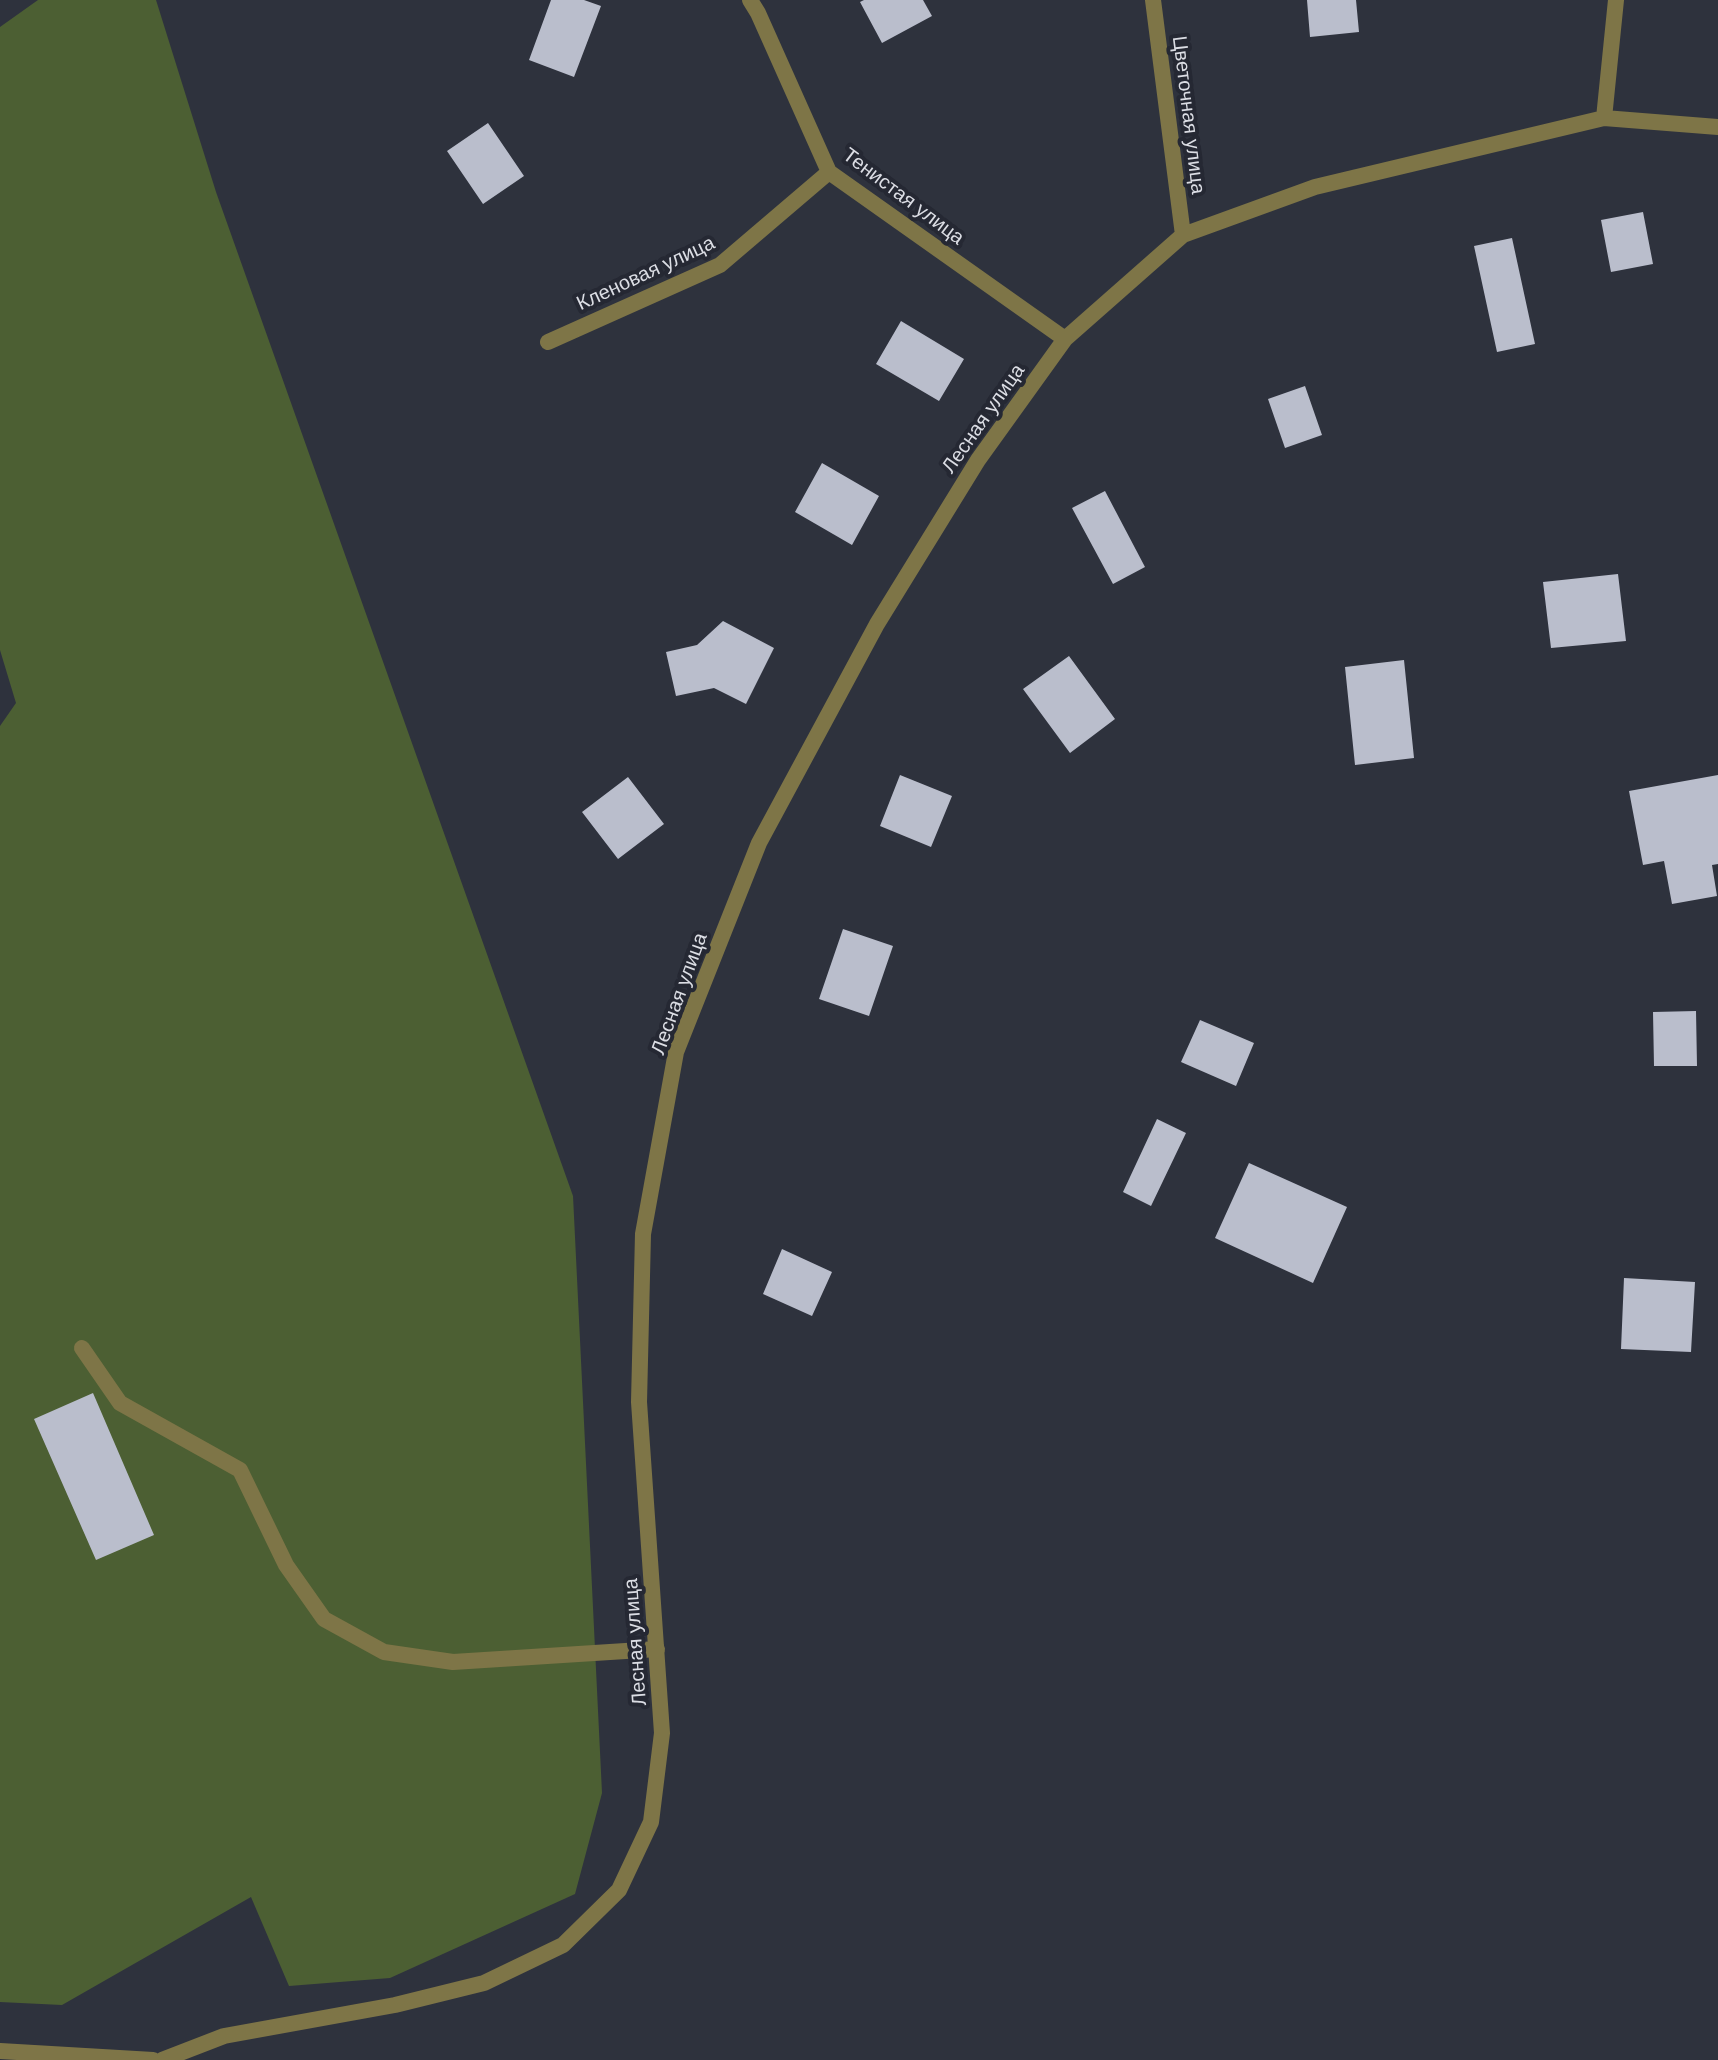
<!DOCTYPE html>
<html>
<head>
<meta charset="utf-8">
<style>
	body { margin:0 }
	canvas { display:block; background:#2e323d }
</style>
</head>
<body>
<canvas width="1718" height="2060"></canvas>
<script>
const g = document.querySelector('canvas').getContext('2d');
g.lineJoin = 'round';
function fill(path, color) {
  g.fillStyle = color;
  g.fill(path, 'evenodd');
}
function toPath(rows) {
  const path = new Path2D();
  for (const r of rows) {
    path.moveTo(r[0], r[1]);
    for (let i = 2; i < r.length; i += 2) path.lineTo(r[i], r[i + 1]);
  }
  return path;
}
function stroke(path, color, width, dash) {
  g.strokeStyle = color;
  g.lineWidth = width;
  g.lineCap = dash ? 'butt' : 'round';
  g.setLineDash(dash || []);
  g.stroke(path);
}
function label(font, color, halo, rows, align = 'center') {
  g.font = font + ' Arial,sans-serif';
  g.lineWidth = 8;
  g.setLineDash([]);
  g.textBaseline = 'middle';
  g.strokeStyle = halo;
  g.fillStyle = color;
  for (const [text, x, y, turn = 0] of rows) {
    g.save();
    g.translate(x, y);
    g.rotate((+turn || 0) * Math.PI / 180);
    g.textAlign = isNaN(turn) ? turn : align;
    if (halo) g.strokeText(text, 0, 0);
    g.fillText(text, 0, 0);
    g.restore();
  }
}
fill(toPath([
	[38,0,156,0,216,192,573,1196,602,1793,575,1894,390,1978,289,1986,251,1897,62,2005,0,2002,0,726,16,703,0,650,0,27]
]), '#4c5f33');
fill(toPath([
	[551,0,584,0,601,6,574,77,529,60],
	[864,0,923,0,932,16,882,43,860,2],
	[1307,0,1356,0,1359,32,1310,37],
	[488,123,524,176,483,204,447,151],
	[1643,212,1653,264,1611,272,1601,220],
	[1512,238,1535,344,1497,352,1474,246],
	[901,321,964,359,939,401,876,364],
	[1305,386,1322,435,1285,448,1268,399],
	[822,463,879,496,852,545,795,512],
	[1105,491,1145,567,1113,584,1072,508],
	[1618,574,1626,641,1551,648,1543,582],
	[723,621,774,648,746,704,714,688,676,696,666,652,697,645],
	[1069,656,1115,719,1070,753,1023,689],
	[1404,660,1414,758,1355,765,1345,667],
	[900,775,952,796,931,847,880,826],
	[1718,775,1718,864,1712,865,1717,896,1672,904,1664,861,1643,865,1629,791],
	[628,777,664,824,618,859,582,812],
	[843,929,893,946,869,1016,819,999],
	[1696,1011,1697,1066,1654,1066,1653,1012],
	[1200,1020,1254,1043,1236,1086,1181,1062],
	[1157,1119,1186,1133,1151,1206,1123,1192],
	[1249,1163,1347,1207,1313,1283,1215,1238],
	[782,1249,832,1272,812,1316,763,1294],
	[1624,1278,1695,1282,1691,1352,1621,1349],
	[93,1393,154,1535,96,1560,34,1419]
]), '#babecc');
stroke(toPath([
	[82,1348,120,1403,240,1470,286,1565,324,1619,384,1652,453,1662,657,1649]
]), '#7e7547', 16);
stroke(toPath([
	[750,0,758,13,829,172,1065,339],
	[1153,0,1183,235],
	[1604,118,1616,0],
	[548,342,720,265,829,172],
	[0,2051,153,2060],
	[162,2060,224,2036,395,2005,484,1983,563,1945,619,1890,651,1822,662,1733,639,1402,643,1234,676,1052,759,843,877,624,978,460,1065,339,1183,235,1315,187,1604,118,1718,127]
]), '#7e7547', 16);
label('20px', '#dbdde4', '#252833', [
	["Цветочная улица",1188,115,83],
	["Тенистая улица",903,197,37],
	["Кленовая улица",646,274,-25],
	["Лесная улица",984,419,-55],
	["Лесная улица",680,994,-70],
	["Лесная улица",636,1642,-94]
]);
</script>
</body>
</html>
